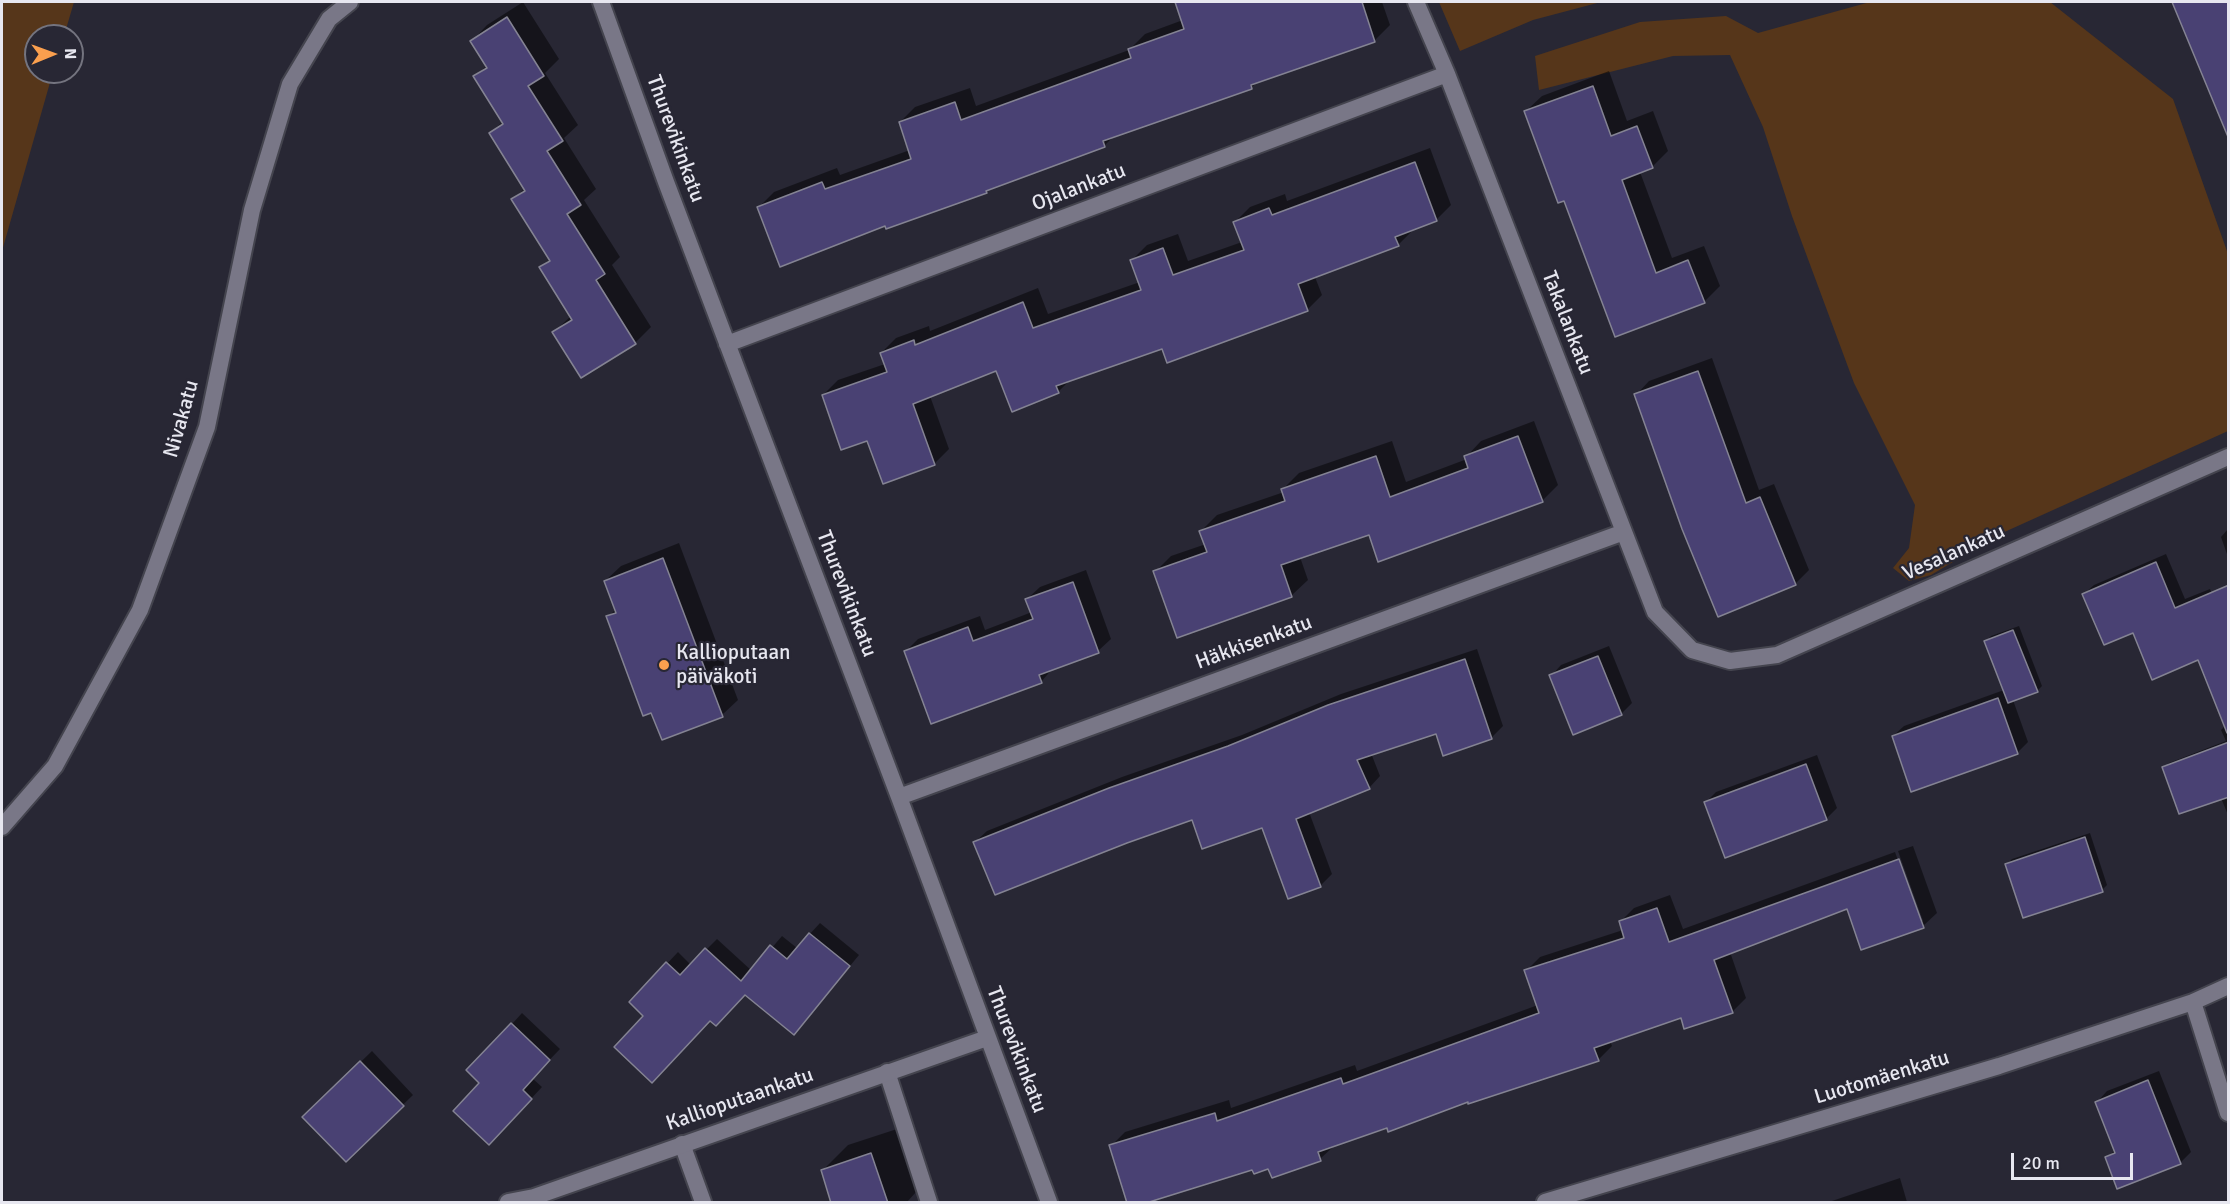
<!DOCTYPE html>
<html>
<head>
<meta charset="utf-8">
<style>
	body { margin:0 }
	#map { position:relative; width:2230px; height:1204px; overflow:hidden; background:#282734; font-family:Signika,sans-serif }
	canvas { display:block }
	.frame { position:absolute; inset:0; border:3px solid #e7e7f0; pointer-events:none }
	.north { position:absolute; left:24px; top:24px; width:60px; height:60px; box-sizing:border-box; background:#282734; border:2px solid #74747f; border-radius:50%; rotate:89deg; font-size:16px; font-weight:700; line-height:24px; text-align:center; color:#e7e7f0 }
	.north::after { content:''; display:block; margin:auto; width:21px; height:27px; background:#fa9f4e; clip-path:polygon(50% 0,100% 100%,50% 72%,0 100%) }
	.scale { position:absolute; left:2011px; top:1153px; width:122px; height:27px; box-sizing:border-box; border:3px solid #e7e7f0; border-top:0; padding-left:8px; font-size:18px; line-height:21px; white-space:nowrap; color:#e7e7f0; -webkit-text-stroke:4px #282734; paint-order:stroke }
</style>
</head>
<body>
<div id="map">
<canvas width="2230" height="1204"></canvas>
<div class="frame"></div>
<div class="north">N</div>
<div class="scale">20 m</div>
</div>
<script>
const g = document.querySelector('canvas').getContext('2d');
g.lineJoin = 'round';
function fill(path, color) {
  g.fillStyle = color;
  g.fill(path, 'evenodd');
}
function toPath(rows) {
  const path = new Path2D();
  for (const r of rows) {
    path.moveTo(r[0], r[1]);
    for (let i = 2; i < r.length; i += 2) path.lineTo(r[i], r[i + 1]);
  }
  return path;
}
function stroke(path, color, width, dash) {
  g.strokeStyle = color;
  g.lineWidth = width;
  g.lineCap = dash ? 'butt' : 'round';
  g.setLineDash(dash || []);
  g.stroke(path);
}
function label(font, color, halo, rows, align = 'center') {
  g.font = font + ' Signika,sans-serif';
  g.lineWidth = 4.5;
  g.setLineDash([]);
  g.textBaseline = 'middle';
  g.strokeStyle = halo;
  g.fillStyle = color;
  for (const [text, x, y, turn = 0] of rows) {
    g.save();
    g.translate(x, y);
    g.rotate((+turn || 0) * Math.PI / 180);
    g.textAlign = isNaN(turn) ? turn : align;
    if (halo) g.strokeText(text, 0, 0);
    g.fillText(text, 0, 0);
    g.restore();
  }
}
fill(toPath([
	[2,2,74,2,64,36,36,36,36,72,53,72,2,251],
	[1439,2,1601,2,1533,20,1460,51],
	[1870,2,2050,2,2173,99,2228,254,2228,431,2000,534,1931,575,1909,581,1893,568,1909,548,1915,505,1854,383,1792,216,1763,127,1730,55,1673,56,1539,90,1535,56,1640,22,1726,16,1758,33]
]), '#56361a');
fill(toPath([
	[523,2,559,59,545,73,578,125,564,138,596,189,584,200,620,257,612,265,651,327,635,343,554,332,571,316,541,268,550,259,513,200,525,188,491,133,503,121,475,77,487,65,472,41,487,25],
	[1177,2,1382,2,1390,25,1375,40,1258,81,1252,87,1114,136,1104,146,990,187,986,192,887,227,886,225,759,207,774,192,837,168,840,175,910,150,900,122,915,107,970,88,976,106,1129,50,1145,34,1183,20],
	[2173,2,2228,2,2228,139,2206,80],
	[1609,71,1627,121,1653,111,1668,151,1652,167,1640,172,1672,258,1704,246,1720,286,1704,302,1616,335,1565,199,1526,111,1542,96],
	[1430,148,1451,205,1436,220,1413,230,1398,245,1315,277,1322,295,1307,310,1163,347,1070,380,1058,392,996,370,930,396,949,449,934,464,868,439,823,395,838,380,885,364,881,353,896,338,929,326,930,331,1038,288,1048,314,1140,282,1132,260,1147,245,1178,234,1188,261,1242,242,1235,222,1250,207,1285,194,1287,201],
	[1712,358,1759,490,1774,484,1809,570,1795,584,1636,395,1649,381],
	[1534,421,1558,485,1542,501,1369,533,1300,557,1308,580,1292,595,1178,636,1155,572,1171,556,1206,544,1201,531,1217,515,1284,492,1283,489,1299,473,1392,441,1406,482,1467,459,1466,457,1481,441],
	[2228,529,2228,557,2221,537],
	[679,543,738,700,722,715,608,617,616,609,605,581,621,566],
	[2166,554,2185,599,2210,589,2228,633,2133,631,2084,594,2094,585],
	[1086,570,1111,639,1098,651,1053,668,1041,682,906,651,918,639,980,616,985,630,1032,612,1027,599,1040,587],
	[2019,626,2042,686,2037,691,2013,700,2028,742,2017,753,1893,736,1904,726,2004,690,1986,642,1991,636],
	[1609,646,1632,703,1621,714,1551,676,1561,665],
	[1477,649,1503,726,1491,738,1437,732,1371,753,1380,776,1369,788,1309,812,1332,874,1320,886,1262,826,1192,818,975,842,987,831,1122,777,1242,735,1341,694],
	[2228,723,2228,815,2221,798,2164,768,2169,763,2226,741,2221,730],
	[1817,755,1837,808,1826,819,1706,802,1716,792],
	[2090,833,2107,885,2102,890,2007,864,2012,859],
	[1913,846,1937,913,1923,926,1848,907,1730,952,1746,998,1733,1011,1685,1028,1682,1016,1610,1041,1612,1046,1598,1060,1334,1146,1320,1159,1272,1176,1269,1167,1253,1168,1111,1146,1125,1132,1229,1100,1231,1108,1355,1065,1357,1071,1538,1005,1526,971,1540,957,1623,930,1620,922,1634,908,1670,895,1683,929,1895,852,1920,921,1923,921,1898,851],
	[820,923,859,955,804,1022,746,993,711,1019,645,1016,631,1002,678,952,691,965,717,939,752,971,782,936,797,948],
	[522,1013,560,1049,532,1078,542,1087,500,1132,481,1083,512,1024],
	[372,1051,413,1095,346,1160,304,1117],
	[2159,1071,2191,1152,2180,1163,2107,1158,2115,1150,2097,1102,2107,1091],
	[897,1129,917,1191,907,1202,833,1202,823,1170,848,1145],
	[1900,1178,1907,1202,1829,1202]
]), '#0007');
const building = toPath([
	[1175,2,1362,2,1375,42,1251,85,1252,89,1103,141,1105,147,986,191,987,193,886,229,885,226,780,267,757,207,822,182,825,189,911,159,899,122,955,102,961,120,1131,58,1128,49,1184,29,1175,2],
	[2172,2,2229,2,2229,137,2228,137,2172,2],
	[507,17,544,76,528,86,563,141,547,151,581,205,567,214,605,274,596,280,636,344,581,378,552,332,572,320,539,267,550,261,511,199,525,191,489,133,503,124,473,76,487,68,470,41,507,17],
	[1593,86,1611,136,1637,126,1653,168,1622,180,1656,273,1688,260,1705,303,1615,337,1564,201,1558,203,1524,111,1593,86],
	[1415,162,1437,221,1395,237,1399,246,1298,284,1308,311,1167,363,1162,349,1056,386,1059,393,1012,412,996,371,913,404,935,465,883,484,867,441,841,450,822,395,887,372,880,353,914,340,915,345,1023,302,1033,328,1141,290,1130,260,1163,248,1173,275,1244,250,1233,222,1269,208,1272,215,1415,162],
	[1698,371,1746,503,1760,497,1796,585,1718,617,1682,529,1634,394,1698,371],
	[1518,436,1543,502,1378,562,1369,535,1281,565,1292,597,1177,638,1153,571,1207,552,1199,531,1285,501,1281,489,1376,456,1390,497,1468,468,1464,456,1518,436],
	[663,558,723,717,662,740,651,713,643,716,606,616,616,613,604,581,663,558],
	[2156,562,2175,608,2229,585,2229,732,2227,733,2198,660,2152,680,2133,633,2104,645,2082,594,2156,562],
	[1073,582,1099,653,1039,675,1042,683,931,724,904,651,968,627,973,641,1033,619,1025,599,1073,582],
	[2013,630,2038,692,2008,703,1984,641,2013,630],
	[1598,656,1622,715,1573,735,1549,675,1598,656],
	[1465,659,1492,739,1443,756,1436,734,1357,760,1370,789,1296,819,1321,887,1288,899,1262,828,1202,849,1192,820,1127,843,995,895,973,842,1109,788,1228,746,1328,705,1465,659],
	[1998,698,2018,754,1911,792,1892,736,1998,698],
	[2229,742,2229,797,2179,814,2162,767,2229,742],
	[1806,764,1827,820,1725,858,1704,802,1806,764],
	[2085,837,2103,892,2023,918,2005,864,2085,837],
	[1899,859,1924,928,1861,950,1847,909,1714,960,1733,1013,1684,1029,1681,1018,1594,1048,1599,1061,1468,1104,1468,1102,1388,1132,1387,1128,1318,1152,1321,1161,1272,1178,1268,1169,1254,1174,1252,1170,1146,1203,1127,1203,1109,1145,1215,1113,1217,1121,1341,1078,1343,1084,1539,1013,1524,970,1624,938,1619,921,1657,908,1669,942,1899,859],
	[809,933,850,966,794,1035,745,995,716,1026,710,1021,652,1083,614,1047,643,1016,629,1002,666,962,680,975,705,948,741,981,770,945,787,959,809,933],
	[511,1023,550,1060,523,1090,532,1099,489,1145,453,1111,479,1083,466,1070,511,1023],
	[360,1061,404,1106,346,1162,302,1117,360,1061],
	[2148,1080,2181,1164,2117,1189,2105,1157,2115,1153,2095,1102,2148,1080],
	[871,1153,888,1203,831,1203,821,1170,871,1153]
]);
fill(building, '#494173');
stroke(building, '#848393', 1.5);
const service = toPath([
	[887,1072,929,1202],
	[682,1144,703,1202]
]);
const minor = toPath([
	[601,2,666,182,899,797,1049,1202],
	[1416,2,1447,74,1655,612,1692,650,1730,661,1777,655,2228,457],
	[727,344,1447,74],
	[899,797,1624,532],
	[2,827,55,766,140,610,207,427,252,210,290,84,329,19,350,2],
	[2193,1002,2228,1113],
	[508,1202,534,1197,987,1038],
	[1545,1202,1999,1066,2193,1002,2228,986]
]);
stroke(service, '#44444e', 20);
stroke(minor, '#44444e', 20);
stroke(service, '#797787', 16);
stroke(minor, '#797787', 16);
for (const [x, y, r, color] of [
	[664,665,6,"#fa9f4e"]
]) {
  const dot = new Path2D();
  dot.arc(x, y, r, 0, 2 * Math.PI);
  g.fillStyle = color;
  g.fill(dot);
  stroke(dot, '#282734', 2);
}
label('21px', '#e7e7f0', '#282734', [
	["Thurevikinkatu",675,139,70],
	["Ojalankatu",1079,188,-21],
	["Takalankatu",1567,323,69],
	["Nivakatu",182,419,-74],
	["Vesalankatu",1954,553,-24],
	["Thurevikinkatu",846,594,69],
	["Häkkisenkatu",1254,643,-20],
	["Thurevikinkatu",1016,1050,69],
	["Luotomäenkatu",1882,1078,-17],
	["Kallioputaankatu",740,1100,-19]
]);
label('21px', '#e7e7f0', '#282734', [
	["Kallioputaan",676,653],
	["päiväkoti",676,677]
], 'left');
</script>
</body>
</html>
